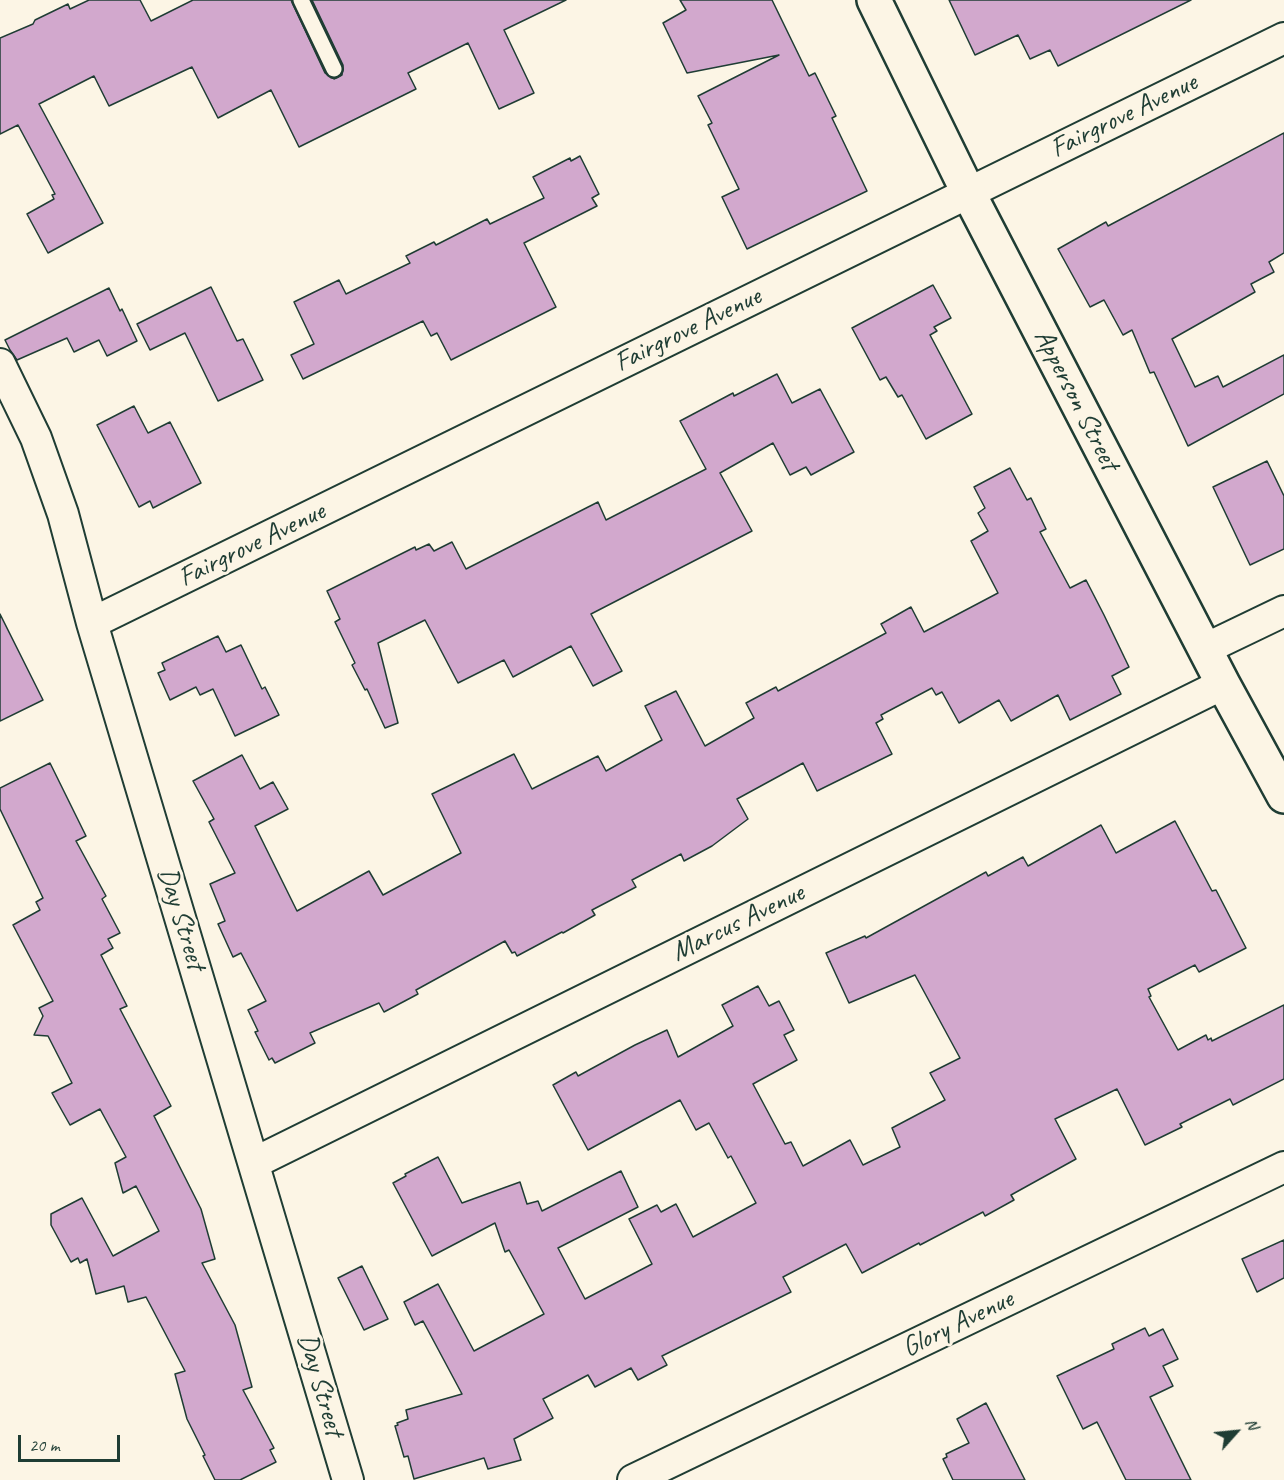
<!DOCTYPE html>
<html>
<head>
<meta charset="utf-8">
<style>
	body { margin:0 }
	#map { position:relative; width:1284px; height:1480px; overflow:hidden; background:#fcf5e5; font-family:Caveat,sans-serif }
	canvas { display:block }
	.north { position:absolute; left:1206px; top:1402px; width:60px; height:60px; -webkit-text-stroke:4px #fcf5e5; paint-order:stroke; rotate:63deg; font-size:16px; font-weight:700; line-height:24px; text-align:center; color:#1f3d34 }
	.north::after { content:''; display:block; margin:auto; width:21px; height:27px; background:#1f3d34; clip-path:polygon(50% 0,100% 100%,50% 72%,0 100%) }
	.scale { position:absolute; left:18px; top:1435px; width:102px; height:27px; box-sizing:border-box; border:3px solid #1f3d34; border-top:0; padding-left:8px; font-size:18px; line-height:21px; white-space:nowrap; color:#1f3d34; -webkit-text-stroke:4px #fcf5e5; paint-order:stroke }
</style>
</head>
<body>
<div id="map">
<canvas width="1284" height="1480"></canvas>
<div class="north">N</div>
<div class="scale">20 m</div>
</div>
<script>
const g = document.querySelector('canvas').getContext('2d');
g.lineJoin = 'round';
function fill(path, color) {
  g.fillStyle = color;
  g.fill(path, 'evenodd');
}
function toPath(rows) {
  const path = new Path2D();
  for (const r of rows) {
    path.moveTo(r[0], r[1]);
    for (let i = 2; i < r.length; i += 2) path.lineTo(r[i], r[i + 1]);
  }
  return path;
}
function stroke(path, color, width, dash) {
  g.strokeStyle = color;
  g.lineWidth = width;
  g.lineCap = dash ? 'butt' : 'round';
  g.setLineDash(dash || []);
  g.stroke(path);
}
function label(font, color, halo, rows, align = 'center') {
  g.font = font + ' Caveat,sans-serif';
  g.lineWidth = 6;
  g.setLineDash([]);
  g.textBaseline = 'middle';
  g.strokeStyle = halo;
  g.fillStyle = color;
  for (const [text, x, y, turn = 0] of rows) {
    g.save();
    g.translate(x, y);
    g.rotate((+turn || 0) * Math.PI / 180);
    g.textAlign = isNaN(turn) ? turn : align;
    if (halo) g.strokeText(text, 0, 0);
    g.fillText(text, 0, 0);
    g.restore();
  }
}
const building = toPath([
	[89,0,140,0,151,21,193,0,291,0,325,73,334,79,342,75,343,65,312,0,566,0,504,30,534,93,499,109,468,43,408,73,416,89,299,147,271,90,218,118,192,67,109,106,94,76,39,104,103,223,48,253,27,214,54,199,52,195,55,194,18,125,0,134,0,38,33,24,35,20,68,4,70,9,89,0],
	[680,0,772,0,809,76,815,73,836,116,832,118,867,191,747,249,722,197,739,189,708,125,712,123,698,96,779,55,687,73,663,23,686,10,680,0],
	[949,0,1191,0,1058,66,1050,50,1030,59,1018,35,975,55,949,0],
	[1284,133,1284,253,1269,262,1274,272,1251,284,1255,292,1172,339,1195,387,1218,376,1223,387,1284,355,1284,394,1188,446,1154,372,1150,373,1132,330,1123,335,1104,300,1090,307,1058,249,1106,222,1108,226,1284,133],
	[580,156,599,194,592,198,597,206,524,243,556,307,451,360,437,333,431,336,423,321,303,379,291,355,314,344,294,302,339,280,346,294,410,263,406,256,434,242,436,245,487,219,490,224,544,198,533,177,570,158,571,161,580,156],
	[933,285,951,318,934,327,937,331,930,335,972,414,926,439,902,395,898,397,886,377,880,380,852,328,933,285],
	[211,287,237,341,243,339,263,380,218,401,185,333,150,350,137,324,211,287],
	[109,288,120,311,122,309,137,341,107,356,99,340,74,352,67,338,17,360,10,350,5,340,109,288],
	[777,374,792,403,820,389,854,452,811,475,806,467,790,475,773,443,720,473,752,531,591,614,622,671,593,686,571,646,513,677,504,660,458,683,425,620,378,643,398,723,385,728,367,689,365,690,352,665,355,663,335,622,340,619,327,591,415,547,416,550,429,544,434,551,452,542,466,569,598,502,606,520,706,469,680,421,733,393,734,396,777,374],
	[134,406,148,433,170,422,201,483,153,508,150,501,139,507,97,425,134,406],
	[1267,461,1284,496,1284,549,1250,565,1213,487,1267,461],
	[1010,468,1027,500,1031,498,1046,529,1040,532,1070,588,1086,580,1104,615,1129,667,1112,676,1121,694,1070,720,1058,695,1011,721,999,700,959,723,942,692,936,695,932,688,881,715,883,719,876,723,892,754,817,791,803,763,737,799,748,819,712,846,684,861,681,854,632,880,636,887,592,910,595,915,563,933,562,932,517,956,515,952,512,953,505,941,416,990,418,994,384,1012,379,1003,310,1033,315,1043,275,1063,272,1058,269,1060,255,1032,258,1031,248,1010,266,1001,241,953,233,957,218,924,225,921,210,884,235,873,209,822,214,819,193,781,242,755,260,789,273,782,288,809,255,826,297,911,369,871,383,895,461,853,432,794,514,754,532,789,598,756,606,771,662,740,645,706,676,691,705,746,754,718,746,703,776,687,778,691,886,633,881,624,911,607,924,632,998,593,971,541,988,531,978,513,985,508,974,487,1010,468],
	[0,614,43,700,0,721,0,614],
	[218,636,226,652,241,645,262,689,265,687,279,715,235,736,213,689,200,695,196,687,170,700,158,673,165,670,162,663,218,636],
	[50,763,86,836,76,841,106,896,102,899,120,933,108,939,113,948,101,955,127,1006,120,1009,171,1106,154,1116,201,1209,215,1259,202,1263,235,1325,252,1387,243,1390,274,1448,270,1450,276,1462,240,1480,215,1480,203,1456,205,1455,187,1419,175,1374,185,1371,146,1297,128,1302,124,1286,96,1294,87,1259,80,1263,78,1258,71,1262,51,1225,51,1214,82,1198,113,1256,159,1231,136,1186,123,1193,115,1163,126,1157,100,1109,70,1125,52,1093,72,1083,48,1036,34,1035,43,1016,39,1008,53,1001,13,925,40,910,36,902,43,898,0,809,0,788,50,763],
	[1175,821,1212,891,1216,890,1246,948,1199,972,1195,965,1148,989,1151,996,1149,997,1178,1050,1206,1035,1208,1040,1211,1038,1212,1041,1284,1005,1284,1079,1233,1105,1230,1099,1180,1124,1182,1127,1145,1145,1117,1089,1055,1119,1076,1159,1011,1195,1014,1200,985,1216,983,1212,920,1245,919,1243,862,1273,846,1244,783,1277,791,1292,662,1356,667,1365,638,1380,631,1368,595,1387,588,1375,543,1399,553,1418,514,1439,521,1460,488,1469,484,1458,414,1479,408,1456,404,1457,395,1426,398,1425,397,1423,408,1419,406,1410,462,1394,423,1321,415,1325,404,1302,438,1284,474,1351,544,1314,509,1250,505,1252,495,1223,432,1256,393,1183,406,1176,405,1174,438,1157,462,1203,520,1182,527,1204,538,1201,542,1211,621,1171,638,1207,558,1248,585,1299,652,1264,629,1219,657,1205,661,1212,676,1204,693,1237,756,1203,731,1156,728,1158,709,1123,696,1130,680,1100,588,1150,553,1085,576,1072,578,1076,635,1045,667,1030,678,1057,733,1026,722,1005,758,986,769,1006,779,1001,794,1030,784,1035,797,1060,753,1084,785,1144,791,1142,803,1166,850,1140,863,1165,900,1147,892,1128,945,1100,930,1073,960,1058,915,975,849,1003,826,953,865,936,866,938,986,872,988,876,1023,857,1028,866,1101,825,1116,853,1175,821],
	[1284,1240,1284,1278,1257,1292,1242,1259,1284,1240],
	[362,1266,388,1319,364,1330,338,1278,362,1266],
	[1145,1328,1149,1336,1163,1329,1178,1359,1163,1366,1173,1386,1150,1397,1191,1480,1126,1480,1097,1422,1083,1429,1057,1376,1114,1349,1112,1344,1145,1328],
	[986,1403,1025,1480,953,1480,943,1459,947,1457,946,1454,969,1443,957,1419,986,1403]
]);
fill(building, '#d2a8cd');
stroke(building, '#1f3d34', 1.5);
const lane = toPath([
	[301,0,334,69]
]);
const street = toPath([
	[0,364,36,438,63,514,92,623,348,1480],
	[92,623,1284,38],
	[1205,649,1284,611],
	[254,1163,1223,684],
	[633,1480,1284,1167]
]);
const secondary = toPath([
	[874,0,968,192,1223,684,1284,796]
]);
stroke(lane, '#1f3d34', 20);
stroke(street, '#1f3d34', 34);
stroke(secondary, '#1f3d34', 38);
stroke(lane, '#fcf5e5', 15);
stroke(street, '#fcf5e5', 30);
stroke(secondary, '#fcf5e5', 33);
label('28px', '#1f3d34', '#fcf5e5', [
	["Fairgrove Avenue",1124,116,-26],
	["Fairgrove Avenue",688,330,-26],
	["Apperson Street",1076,400,63],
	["Fairgrove Avenue",252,545,-26],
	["Day Street",181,919,73],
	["Marcus Avenue",738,923,-26],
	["Glory Avenue",958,1324,-26],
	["Day Street",320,1385,74]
]);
</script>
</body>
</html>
